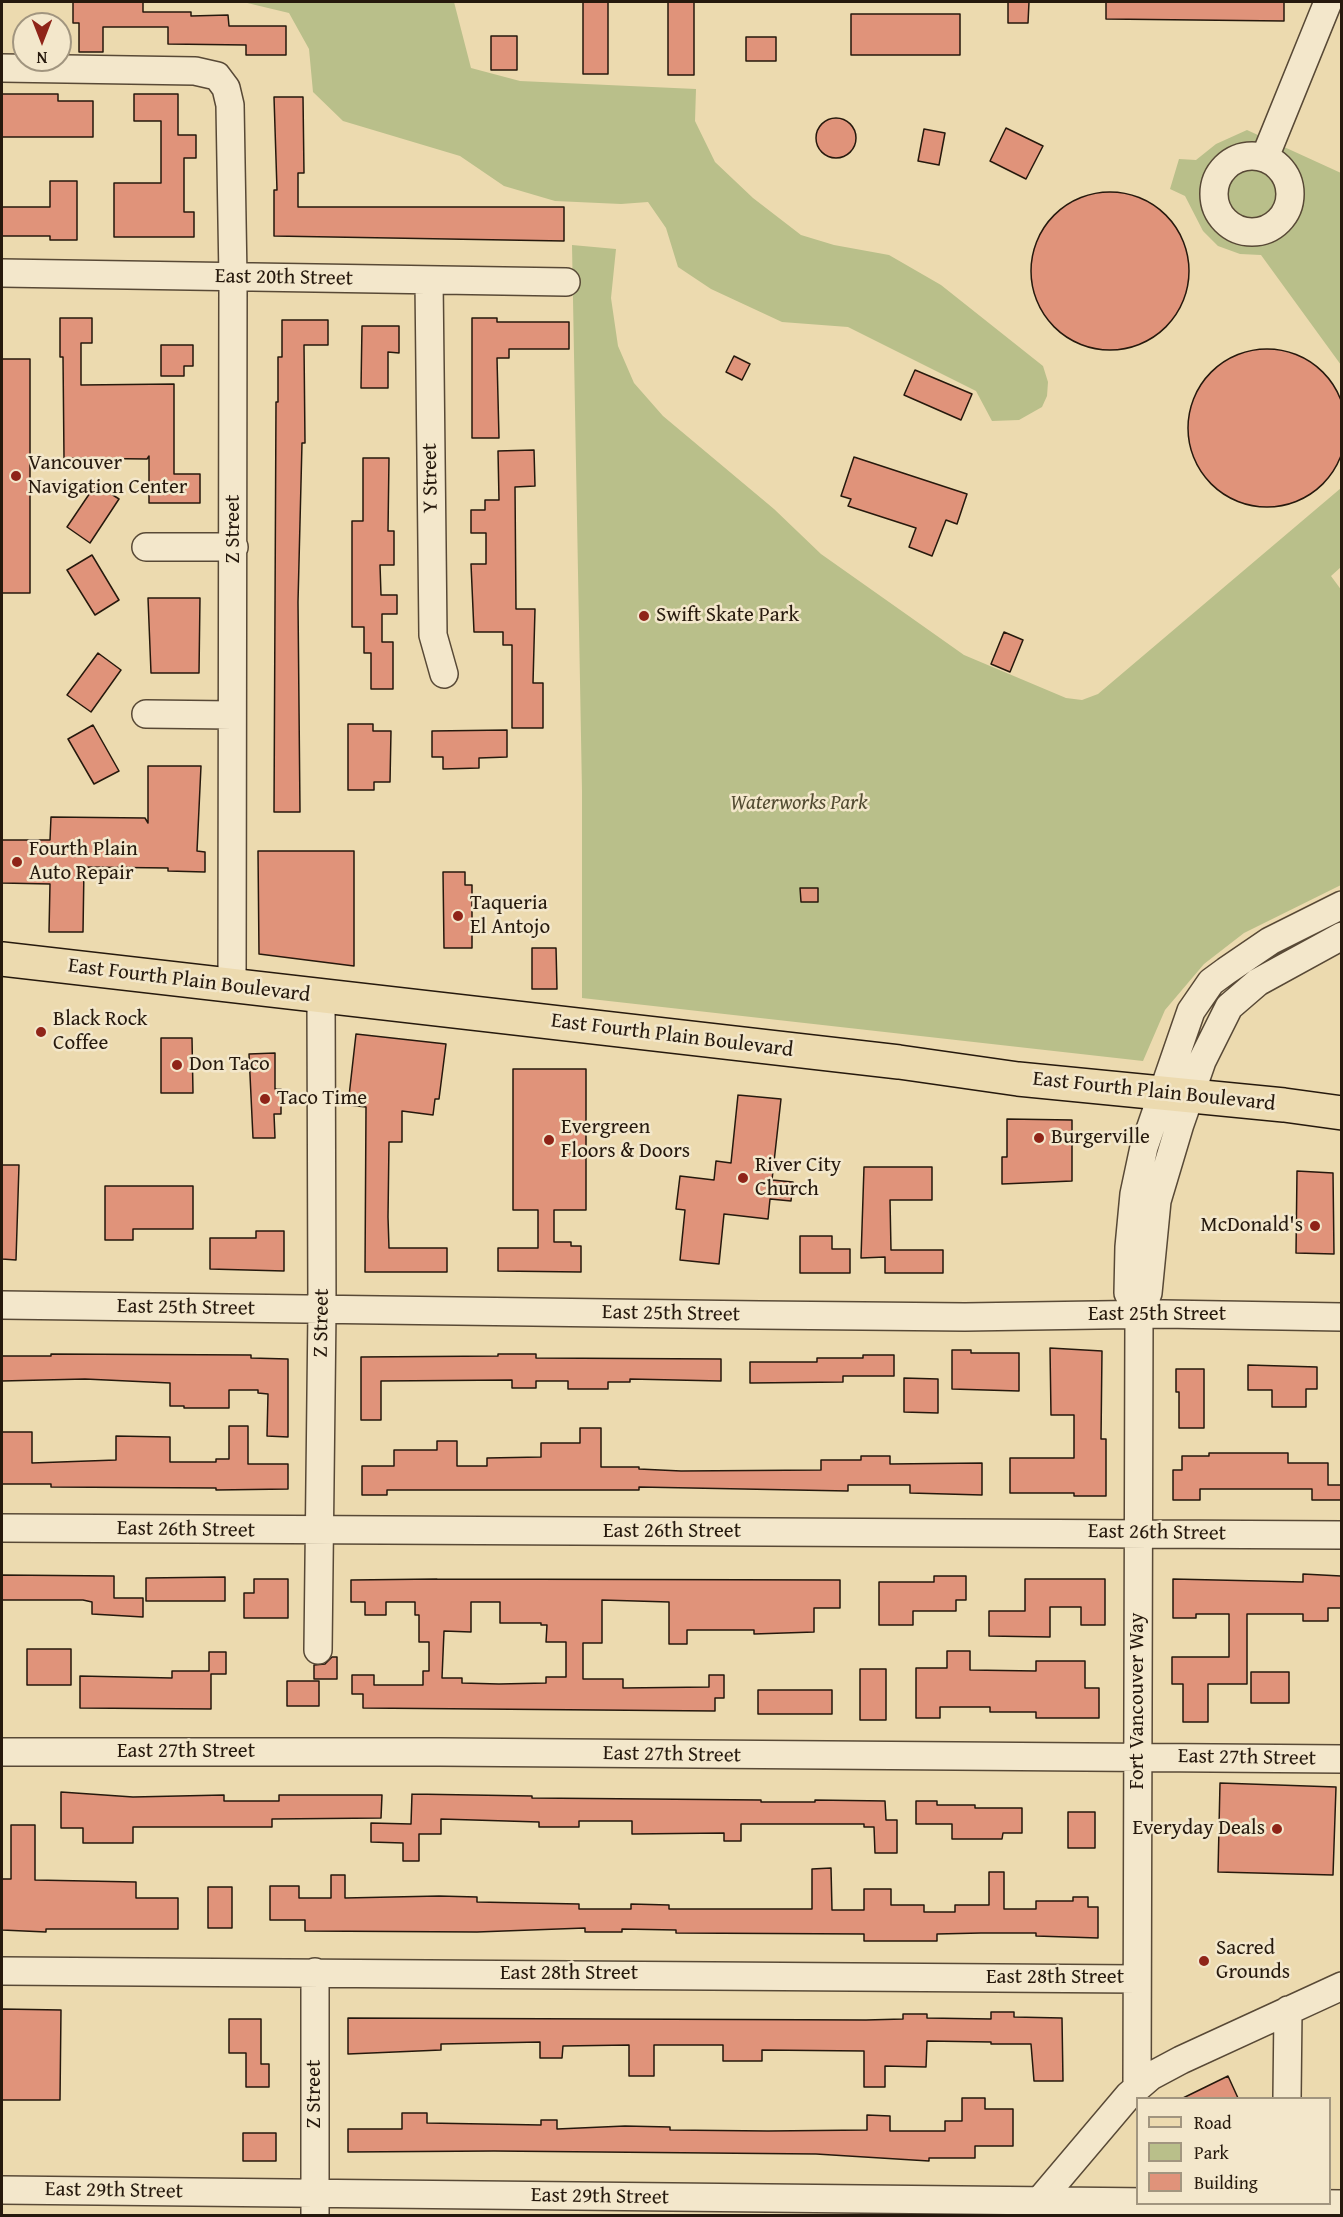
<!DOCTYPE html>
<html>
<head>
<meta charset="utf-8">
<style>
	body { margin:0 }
	#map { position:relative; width:1343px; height:2217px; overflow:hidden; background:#ecdaaf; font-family:"Gentium Book Plus",serif }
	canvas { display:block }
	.frame { position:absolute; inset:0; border:3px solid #26190d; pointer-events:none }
	.legend { position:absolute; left:1136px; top:2097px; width:195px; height:108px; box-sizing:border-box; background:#f3e7cb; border:2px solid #a1957f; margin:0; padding:8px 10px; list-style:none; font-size:18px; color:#26190d }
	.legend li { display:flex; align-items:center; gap:12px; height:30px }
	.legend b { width:30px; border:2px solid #a1957f }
	.north { position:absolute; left:12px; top:12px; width:60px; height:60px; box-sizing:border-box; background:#f3e7cb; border:2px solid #a1957f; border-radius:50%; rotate:180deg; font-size:16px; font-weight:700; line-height:24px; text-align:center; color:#26190d }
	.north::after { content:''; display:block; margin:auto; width:21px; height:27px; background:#8f2418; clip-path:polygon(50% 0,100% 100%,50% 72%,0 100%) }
</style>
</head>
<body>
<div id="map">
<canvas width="1343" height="2217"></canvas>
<div class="frame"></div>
<ul class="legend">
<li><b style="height:8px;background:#ecdaaf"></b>Road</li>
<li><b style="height:16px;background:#b9bf8a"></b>Park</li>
<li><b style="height:16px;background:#e0937a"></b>Building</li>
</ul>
<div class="north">N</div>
</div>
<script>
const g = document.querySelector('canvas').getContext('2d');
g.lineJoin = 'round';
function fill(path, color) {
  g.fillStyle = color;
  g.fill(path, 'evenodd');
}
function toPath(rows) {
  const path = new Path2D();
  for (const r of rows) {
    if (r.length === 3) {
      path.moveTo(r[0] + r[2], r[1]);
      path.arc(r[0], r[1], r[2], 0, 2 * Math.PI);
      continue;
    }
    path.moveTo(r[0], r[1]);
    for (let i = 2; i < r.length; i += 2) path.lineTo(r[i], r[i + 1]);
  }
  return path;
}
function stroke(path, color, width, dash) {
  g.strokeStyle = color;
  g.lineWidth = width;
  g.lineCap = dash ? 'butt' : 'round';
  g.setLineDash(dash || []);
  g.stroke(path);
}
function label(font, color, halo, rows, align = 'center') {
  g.font = font + ' "Gentium Book Plus",serif';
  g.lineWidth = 5;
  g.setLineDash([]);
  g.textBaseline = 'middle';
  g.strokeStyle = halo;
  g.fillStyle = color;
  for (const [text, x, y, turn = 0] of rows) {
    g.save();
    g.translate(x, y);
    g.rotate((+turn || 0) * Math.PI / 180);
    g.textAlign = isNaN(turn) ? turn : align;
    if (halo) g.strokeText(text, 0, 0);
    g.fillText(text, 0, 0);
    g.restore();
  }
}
fill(toPath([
	[243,2,454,2,471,68,520,81,696,89,695,121,715,162,753,198,801,235,834,245,889,255,941,285,1043,366,1048,382,1047,396,1042,407,1019,420,992,421,976,391,848,327,782,322,711,289,678,267,666,228,648,202,621,204,555,201,504,186,460,156,343,121,313,92,309,49,289,13],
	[1247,130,1341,173,1341,365,1261,255,1240,254,1218,246,1203,231,1185,196,1170,189,1179,159,1196,160,1216,144],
	[572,245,616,249,611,298,618,346,634,383,663,416,774,509,821,554,964,655,1066,698,1082,700,1098,694,1341,488,1341,567,1331,576,1342,591,1341,885,1244,933,1204,964,1165,1010,1143,1061,582,998,582,791]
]), '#b9bf8a');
const building = toPath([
	[73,2,143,2,143,12,191,12,191,16,228,15,229,26,286,26,286,55,246,55,246,45,168,44,168,27,103,27,103,52,79,52,79,23,73,23,73,2],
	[583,2,608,2,608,74,583,74,583,2],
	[668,2,694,2,694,75,668,75,668,2],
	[1008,2,1029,2,1028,23,1008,23,1008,2],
	[1106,2,1284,2,1284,21,1106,19,1106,2],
	[851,14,960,14,960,55,851,55,851,14],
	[491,36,517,36,517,70,491,70,491,36],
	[746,37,776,37,776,61,746,61,746,37],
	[2,94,58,94,58,101,93,101,93,137,2,137,2,94],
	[134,94,178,94,178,135,196,135,196,158,184,158,184,212,194,212,194,237,114,237,114,183,161,183,161,121,134,121,134,94],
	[274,97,303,97,304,173,298,173,298,207,564,207,564,241,274,236,274,190,277,190,274,97],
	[836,138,20],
	[1006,128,1043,146,1026,179,990,161,1006,128],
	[924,129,945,133,939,165,918,161,924,129],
	[50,181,77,181,77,240,50,240,50,236,2,236,2,207,50,207,50,181],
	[1110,271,79],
	[60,318,92,318,92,343,81,343,81,385,174,384,174,474,200,474,200,503,149,503,149,456,147,459,64,458,63,357,60,357,60,318],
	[472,318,497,318,497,322,569,322,569,349,509,349,509,358,497,358,499,438,472,438,472,318],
	[282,320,328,320,328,345,304,345,305,443,302,443,298,602,300,812,274,812,276,402,278,402,278,357,282,357,282,320],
	[362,326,399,326,399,353,388,352,388,388,361,388,362,326],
	[161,345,193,345,193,366,184,366,184,376,161,376,161,345],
	[1267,428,79],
	[734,356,750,364,742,380,726,372,734,356],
	[2,359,30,359,30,593,2,593,2,359],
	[915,370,972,394,961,420,904,395,915,370],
	[534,450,535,486,515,487,516,609,535,609,533,683,543,683,543,728,512,728,512,645,503,645,503,632,474,632,471,564,486,564,486,533,471,533,471,510,485,510,485,500,499,500,498,451,534,450],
	[854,457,967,494,957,524,946,520,932,556,909,547,916,528,848,506,851,499,841,496,854,457],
	[363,458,389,458,388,531,394,531,394,565,380,565,381,595,397,595,397,614,382,614,382,642,393,642,393,689,371,689,371,653,364,653,364,627,352,627,352,521,363,521,363,458],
	[96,484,119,499,90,543,67,527,96,484],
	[92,555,119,600,95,615,67,570,92,555],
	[148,598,200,598,199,673,151,673,148,598],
	[1004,632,1023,640,1010,672,991,664,1004,632],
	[98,653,121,670,91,712,67,695,98,653],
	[348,724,373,724,373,731,391,731,390,782,374,782,374,790,348,790,348,724],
	[93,725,119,771,94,784,68,739,93,725],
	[507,730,507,757,479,758,479,768,443,769,443,757,432,757,432,731,507,730],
	[148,766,201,766,197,851,205,852,205,872,168,871,168,868,84,867,83,932,49,932,50,884,2,883,2,840,50,840,51,817,145,818,148,823,148,766],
	[258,851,354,851,354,966,259,954,258,851],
	[443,872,465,872,465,885,472,885,472,948,444,948,443,872],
	[800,888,818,888,818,902,801,902,800,888],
	[532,948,556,948,557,989,532,989,532,948],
	[356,1034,446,1044,439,1099,435,1099,433,1115,402,1111,402,1142,389,1142,388,1217,389,1248,447,1248,447,1272,365,1272,366,1107,348,1105,356,1034],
	[161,1038,192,1038,193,1093,161,1093,161,1038],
	[275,1053,275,1089,281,1089,281,1114,274,1114,275,1138,253,1138,249,1054,275,1053],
	[513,1069,586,1069,586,1210,554,1210,554,1242,571,1242,571,1246,581,1246,581,1272,498,1271,498,1248,538,1248,538,1210,513,1210,513,1069],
	[738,1095,781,1099,772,1180,793,1182,791,1201,770,1199,768,1219,724,1214,719,1264,680,1260,685,1210,676,1209,680,1176,714,1180,716,1161,731,1163,738,1095],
	[1007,1119,1072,1120,1072,1181,1002,1184,1002,1157,1007,1157,1007,1119],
	[2,1165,19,1165,16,1260,2,1259,2,1165],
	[864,1167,932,1167,932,1200,890,1200,891,1250,943,1250,943,1273,885,1273,885,1257,861,1258,864,1167],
	[1297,1171,1333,1173,1334,1254,1296,1253,1297,1171],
	[105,1186,193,1186,193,1229,133,1229,133,1240,105,1240,105,1186],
	[256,1231,284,1231,284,1271,210,1269,210,1238,256,1238,256,1231],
	[800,1236,832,1236,832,1249,850,1249,850,1273,800,1273,800,1236],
	[1050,1348,1102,1351,1101,1439,1106,1439,1106,1496,1074,1496,1074,1493,1010,1493,1010,1458,1074,1458,1074,1415,1051,1415,1050,1348],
	[952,1350,971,1350,971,1353,1019,1353,1019,1391,952,1389,952,1350],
	[51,1354,251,1355,251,1358,288,1359,288,1437,267,1436,268,1394,258,1393,258,1390,229,1390,229,1408,184,1408,184,1406,170,1406,170,1383,85,1379,2,1381,2,1356,51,1356,51,1354],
	[498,1354,536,1354,536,1358,721,1359,721,1381,630,1379,630,1382,608,1382,608,1389,568,1389,568,1381,536,1381,536,1388,512,1388,512,1380,381,1381,381,1420,361,1420,361,1357,498,1356,498,1354],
	[863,1355,894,1355,894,1376,843,1376,843,1382,750,1383,750,1362,817,1362,817,1358,863,1358,863,1355],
	[1248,1365,1317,1367,1317,1389,1306,1389,1306,1407,1272,1407,1272,1390,1248,1390,1248,1365],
	[1176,1369,1204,1369,1204,1428,1179,1428,1179,1392,1176,1392,1176,1369],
	[904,1378,938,1379,938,1413,904,1412,904,1378],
	[229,1426,248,1426,248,1464,288,1464,288,1489,216,1490,216,1488,51,1487,51,1484,2,1484,2,1432,32,1432,32,1463,116,1460,116,1436,170,1437,170,1462,216,1462,216,1459,229,1459,229,1426],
	[580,1428,601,1428,601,1467,639,1467,639,1469,681,1471,821,1470,821,1460,861,1460,861,1456,890,1456,890,1464,982,1463,982,1495,910,1493,910,1485,848,1485,848,1491,639,1487,639,1490,387,1490,387,1495,362,1495,362,1466,394,1466,394,1450,437,1450,437,1441,457,1441,457,1466,487,1466,487,1458,541,1457,541,1443,580,1443,580,1428],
	[1209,1453,1288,1453,1288,1463,1328,1463,1328,1485,1341,1485,1341,1500,1312,1500,1312,1489,1200,1489,1200,1500,1173,1500,1173,1470,1182,1470,1182,1456,1209,1456,1209,1453],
	[1303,1574,1341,1576,1341,1608,1328,1608,1328,1621,1303,1621,1303,1614,1247,1614,1247,1684,1208,1684,1208,1722,1183,1722,1183,1684,1172,1684,1172,1657,1229,1657,1229,1614,1196,1614,1196,1618,1173,1618,1173,1579,1303,1582,1303,1574],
	[2,1575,114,1576,114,1598,143,1598,143,1617,92,1614,92,1602,83,1600,2,1600,2,1575],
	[934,1576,966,1576,966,1600,956,1600,956,1611,913,1611,913,1625,879,1625,879,1582,934,1582,934,1576],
	[225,1577,225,1601,146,1601,146,1578,225,1577],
	[254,1579,288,1579,288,1618,244,1618,244,1593,254,1593,254,1579],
	[437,1579,840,1580,840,1608,814,1608,814,1632,754,1634,754,1630,687,1630,687,1644,669,1644,669,1602,602,1600,602,1643,583,1643,583,1679,623,1679,623,1688,709,1687,709,1675,724,1675,724,1698,715,1698,715,1711,363,1708,363,1694,352,1694,352,1675,374,1675,374,1685,423,1685,423,1671,429,1671,429,1642,419,1642,419,1615,415,1615,415,1602,386,1602,386,1615,365,1615,365,1602,351,1602,351,1580,437,1579],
	[471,1602,500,1602,500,1623,541,1623,541,1625,547,1625,546,1642,566,1642,566,1677,546,1677,546,1683,499,1684,462,1683,462,1678,442,1678,444,1631,471,1632,471,1602],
	[1025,1579,1105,1579,1105,1625,1081,1625,1081,1607,1050,1607,1050,1637,989,1636,989,1611,1025,1611,1025,1579],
	[27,1649,71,1649,71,1685,27,1685,27,1649],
	[947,1651,970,1651,970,1670,1036,1671,1036,1661,1085,1661,1085,1688,1099,1688,1099,1718,1036,1718,1036,1712,990,1712,990,1707,940,1707,940,1718,916,1718,916,1668,947,1668,947,1651],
	[209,1652,226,1652,226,1674,211,1674,211,1709,80,1708,80,1676,172,1678,172,1671,209,1671,209,1652],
	[332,1657,337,1657,337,1679,314,1679,314,1665,325,1664,332,1657],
	[860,1669,886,1669,886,1720,860,1720,860,1669],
	[1251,1672,1289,1672,1289,1703,1251,1703,1251,1672],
	[287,1681,319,1681,319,1706,287,1706,287,1681],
	[758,1690,832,1690,832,1714,758,1714,758,1690],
	[1220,1783,1336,1787,1333,1875,1218,1872,1220,1783],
	[61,1792,133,1797,224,1795,224,1801,279,1801,279,1795,382,1795,381,1818,272,1819,272,1827,133,1827,133,1843,83,1843,83,1828,61,1828,61,1792],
	[412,1794,532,1796,532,1798,761,1800,761,1802,815,1802,815,1800,885,1801,886,1820,897,1820,897,1853,875,1853,874,1827,864,1827,864,1824,741,1824,741,1841,724,1841,724,1833,632,1834,632,1821,579,1821,579,1827,539,1827,539,1822,441,1819,441,1834,419,1834,419,1861,403,1861,403,1843,371,1842,371,1823,411,1824,412,1794],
	[916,1801,937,1801,937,1805,975,1805,975,1808,1022,1808,1022,1833,1003,1833,1002,1839,952,1839,952,1824,916,1824,916,1801],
	[1068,1812,1095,1812,1095,1848,1068,1848,1068,1812],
	[11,1825,35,1825,35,1880,136,1882,136,1898,178,1898,178,1929,46,1929,46,1932,2,1930,2,1879,11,1879,11,1825],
	[831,1868,832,1910,864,1910,864,1889,891,1889,891,1905,924,1905,924,1912,955,1912,955,1905,989,1905,989,1872,1004,1872,1004,1909,1036,1909,1036,1901,1073,1901,1073,1897,1088,1897,1088,1907,1098,1907,1098,1938,1036,1936,1036,1933,981,1933,937,1934,937,1941,864,1941,864,1934,676,1933,676,1930,622,1929,622,1932,585,1932,585,1928,477,1932,305,1931,305,1920,270,1920,270,1886,299,1886,299,1898,331,1898,331,1875,345,1875,345,1898,439,1896,477,1897,477,1902,579,1904,579,1909,631,1909,631,1904,669,1905,669,1909,812,1909,812,1869,831,1868],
	[208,1887,232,1887,232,1928,208,1928,208,1887],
	[2,2009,61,2010,60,2100,2,2100,2,2009],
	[991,2012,1014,2012,1014,2017,1062,2018,1063,2081,1034,2081,1031,2044,991,2044,991,2042,927,2041,926,2067,885,2066,885,2087,864,2087,864,2051,762,2050,762,2061,723,2061,723,2045,654,2045,654,2076,629,2076,629,2045,563,2046,562,2058,540,2058,540,2042,441,2044,441,2050,348,2054,348,2018,866,2020,903,2019,903,2014,927,2014,927,2018,991,2019,991,2012],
	[229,2019,261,2019,261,2064,269,2064,269,2087,246,2087,246,2053,229,2053,229,2019],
	[1228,2076,1238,2098,1183,2098,1228,2076],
	[962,2098,985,2098,985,2109,1013,2109,1013,2146,975,2146,975,2158,929,2158,929,2161,816,2154,494,2151,348,2152,348,2129,402,2129,402,2113,427,2113,427,2123,541,2125,541,2120,557,2120,557,2129,625,2126,670,2127,670,2130,768,2131,867,2130,867,2115,890,2116,890,2131,945,2131,945,2121,962,2121,962,2098],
	[243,2133,276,2133,276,2161,243,2161,243,2133]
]);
fill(building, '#e0937a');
stroke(building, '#26190d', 1.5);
const minor = toPath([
	[2,68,195,71,217,76,226,88,230,105,233,278,232,986],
	[1252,194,38],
	[1265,157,1328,2],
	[2,273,566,282],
	[429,280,433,635,444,674],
	[146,547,234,547],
	[146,714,232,715],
	[2,1305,760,1315,965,1317,1163,1314,1342,1317],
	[1139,1314,1128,1293,1129,1247,1134,1194,1144,1147,1191,1011,1211,982,1226,971,1270,941,1342,905],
	[2,1528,1342,1535],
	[318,1650,322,1310,321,997],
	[2,1752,440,1752,1342,1759],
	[2,1971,1137,1979],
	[1137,2087,1139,1314,1148,1293,1157,1201,1180,1124,1202,1061,1229,1007,1258,982,1342,936],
	[1287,2098,1288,2010],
	[2,2190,1342,2204],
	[1030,2212,1129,2095,1151,2076,1181,2060,1342,1986],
	[315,2216,315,1972]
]);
const major = toPath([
	[2,959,899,1062,1018,1079,1284,1105,1342,1113]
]);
stroke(minor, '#584936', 30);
stroke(major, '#26190d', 36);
stroke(minor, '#f3e7cb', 27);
stroke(major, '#ecdaaf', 33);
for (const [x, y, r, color] of [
	[16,476,6,"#8f2418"],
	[644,616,6,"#8f2418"],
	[17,862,6,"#8f2418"],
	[458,916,6,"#8f2418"],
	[41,1032,6,"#8f2418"],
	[177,1065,6,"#8f2418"],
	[265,1099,6,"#8f2418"],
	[1039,1138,6,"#8f2418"],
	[549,1140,6,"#8f2418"],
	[743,1178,6,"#8f2418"],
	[1315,1226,6,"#8f2418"],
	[1277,1829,6,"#8f2418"],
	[1204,1961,6,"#8f2418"]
]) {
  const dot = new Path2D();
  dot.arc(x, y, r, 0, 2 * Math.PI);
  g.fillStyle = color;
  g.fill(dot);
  stroke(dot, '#f3e7cb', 2);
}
label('21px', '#26190d', '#f3e7cb', [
	["East 20th Street",284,278,1],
	["Y Street",431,478,-91],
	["Z Street",234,529,-90],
	["East Fourth Plain Boulevard",189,981,7],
	["East Fourth Plain Boulevard",672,1036,7],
	["East Fourth Plain Boulevard",1154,1092,6],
	["East 25th Street",186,1308,1],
	["East 25th Street",671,1314,1],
	["East 25th Street",1157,1315],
	["Z Street",322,1323,-89],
	["East 26th Street",186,1530,1],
	["East 26th Street",672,1532],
	["East 26th Street",1157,1533,1],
	["Fort Vancouver Way",1138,1701,-90],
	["East 27th Street",186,1752],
	["East 27th Street",672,1755,1],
	["East 27th Street",1247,1758,1],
	["East 28th Street",569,1974],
	["East 28th Street",1055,1978],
	["Z Street",315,2094,-90],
	["East 29th Street",114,2191,1],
	["East 29th Street",600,2197,1]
]);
label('21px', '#26190d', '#f3e7cb', [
	["Vancouver",28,464],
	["Navigation Center",28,488],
	["Swift Skate Park",656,616],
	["Fourth Plain",29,850],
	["Auto Repair",29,874],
	["Taqueria",470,904],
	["El Antojo",470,928],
	["Black Rock",53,1020],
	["Coffee",53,1044],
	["Don Taco",189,1065],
	["Taco Time",277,1099],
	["Evergreen",561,1128],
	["Floors & Doors",561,1152],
	["Burgerville",1051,1138],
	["River City",755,1166],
	["Church",755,1190],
	["McDonald's",1303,1226,"right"],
	["Everyday Deals",1265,1829,"right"],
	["Sacred",1216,1949],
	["Grounds",1216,1973]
], 'left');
label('italic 21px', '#524b32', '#f3e7cb', [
	["Waterworks Park",799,804]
]);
</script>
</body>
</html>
